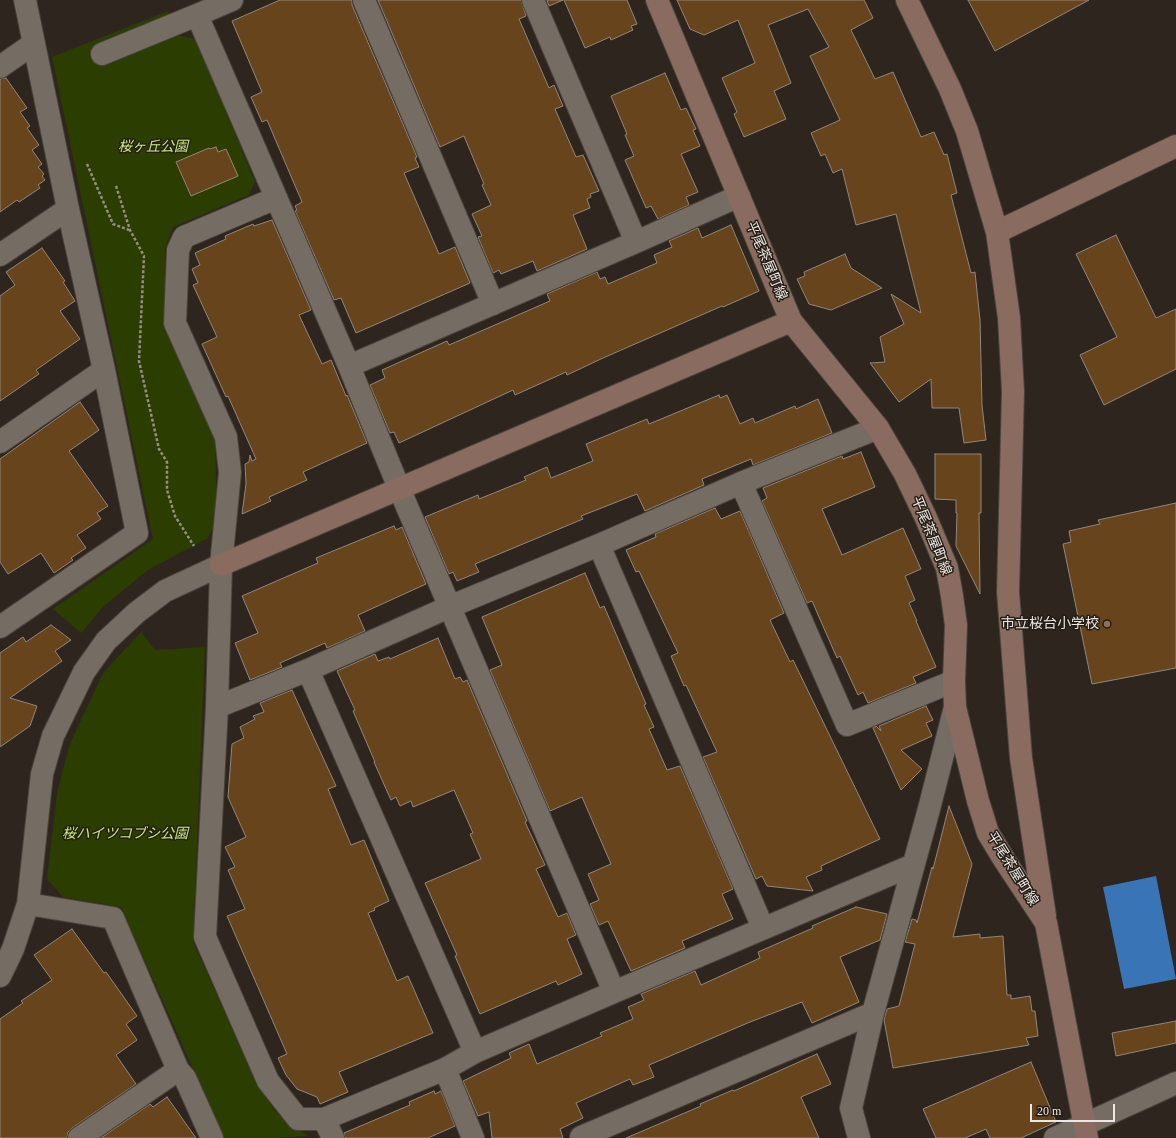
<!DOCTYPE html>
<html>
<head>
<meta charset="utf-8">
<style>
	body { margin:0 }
	#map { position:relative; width:1176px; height:1138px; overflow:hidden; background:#2e261e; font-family:"Times New Roman",serif }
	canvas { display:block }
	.scale { position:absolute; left:1030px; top:1104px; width:85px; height:18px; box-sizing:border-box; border:2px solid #ece7e2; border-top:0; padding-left:5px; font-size:12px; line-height:14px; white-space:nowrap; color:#ece7e2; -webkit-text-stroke:3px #241d15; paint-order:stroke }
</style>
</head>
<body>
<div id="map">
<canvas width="1176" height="1138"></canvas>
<div class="scale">20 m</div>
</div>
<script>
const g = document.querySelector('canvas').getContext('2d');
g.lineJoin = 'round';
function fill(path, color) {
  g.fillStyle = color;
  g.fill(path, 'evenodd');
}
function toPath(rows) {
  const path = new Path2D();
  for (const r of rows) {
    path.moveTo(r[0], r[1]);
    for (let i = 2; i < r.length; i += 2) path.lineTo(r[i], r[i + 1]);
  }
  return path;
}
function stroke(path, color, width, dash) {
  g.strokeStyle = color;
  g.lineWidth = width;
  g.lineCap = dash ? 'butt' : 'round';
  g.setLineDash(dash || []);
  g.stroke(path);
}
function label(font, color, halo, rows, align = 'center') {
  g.font = font + ' "Times New Roman","Noto Sans JP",serif';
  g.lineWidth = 3;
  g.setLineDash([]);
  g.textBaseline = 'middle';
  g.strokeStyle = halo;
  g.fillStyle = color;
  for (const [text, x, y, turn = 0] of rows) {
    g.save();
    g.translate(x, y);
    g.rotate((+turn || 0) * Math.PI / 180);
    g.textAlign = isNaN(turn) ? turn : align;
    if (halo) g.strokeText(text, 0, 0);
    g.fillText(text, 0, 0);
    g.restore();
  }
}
fill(toPath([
	[168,11,178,35,196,39,255,182,249,195,173,227,165,248,165,323,215,440,217,518,208,538,148,570,104,606,81,633,53,609,153,539,52,57],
	[141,632,155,650,205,647,193,942,259,1088,276,1112,308,1136,269,1138,219,1138,190,1075,194,1071,121,907,63,897,47,879,57,793,69,746,103,673]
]), '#2c3d00');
fill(toPath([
	[1156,876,1176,979,1124,989,1103,887]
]), '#3874b6');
const building = toPath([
	[280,0,352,0,352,5,417,157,415,158,419,167,404,173,439,254,455,247,470,283,356,333,341,298,334,300,295,211,297,210,295,206,302,202,267,120,262,122,251,97,262,92,232,21,280,0],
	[378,0,521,0,526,16,519,19,549,88,554,85,563,106,555,109,576,157,583,155,599,191,590,194,591,197,587,199,590,208,573,215,587,249,537,271,533,261,501,274,499,270,493,273,478,237,482,236,472,214,491,205,482,185,484,184,464,136,440,147,378,0],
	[547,0,563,0,549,6,547,0],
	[564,0,627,0,637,24,631,26,633,30,611,40,610,37,585,48,564,0],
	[677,0,864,0,873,18,851,30,875,79,893,72,921,137,934,132,944,155,947,154,957,193,951,195,971,273,975,272,980,320,982,405,986,440,964,443,959,408,932,408,931,379,899,402,870,363,885,362,880,337,904,324,891,294,921,313,896,214,856,225,842,169,833,173,825,154,821,156,811,133,840,120,810,56,829,47,808,9,768,25,791,83,774,91,786,119,744,137,734,114,737,112,722,78,755,63,738,20,704,35,690,29,677,0],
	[968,0,1089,0,995,51,968,0],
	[665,73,681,110,686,108,696,129,693,130,700,146,681,154,698,192,686,197,689,205,658,219,651,206,646,208,625,160,634,156,625,135,627,134,611,96,665,73],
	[6,78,27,108,20,112,30,126,27,128,39,145,32,150,42,164,38,167,44,174,42,176,45,180,38,185,40,188,19,202,17,200,0,212,0,79,6,78],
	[216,147,218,152,226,149,238,176,191,196,176,162,209,148,210,149,216,147],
	[272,220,311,310,299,315,322,364,331,360,346,396,347,395,367,443,303,472,307,480,269,497,271,501,242,514,246,484,245,464,249,462,250,455,252,461,256,459,228,396,226,397,202,344,217,337,193,285,198,283,192,269,200,265,195,253,226,239,225,236,253,224,254,226,272,220],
	[731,225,759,291,723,307,722,306,603,358,567,375,566,372,515,395,513,390,399,443,394,432,390,433,370,385,385,378,382,370,447,341,449,345,550,301,547,294,597,272,600,279,605,277,608,284,657,263,654,255,672,247,669,241,698,228,702,238,731,225],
	[1116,235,1156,318,1176,309,1176,369,1104,405,1080,355,1117,337,1076,254,1116,235],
	[42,248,65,281,63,282,75,301,60,311,80,339,36,370,39,374,0,401,0,296,15,285,6,272,42,248],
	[845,254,851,268,882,288,831,310,809,304,797,279,805,276,804,272,845,254],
	[719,395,720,398,727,395,740,424,753,418,755,423,795,406,796,409,818,399,832,433,753,465,751,459,702,479,704,485,645,511,637,494,581,516,583,519,475,564,479,572,457,581,453,572,449,574,425,517,478,495,479,499,526,480,524,477,547,467,551,478,593,461,586,444,647,419,649,424,719,395],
	[80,402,99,430,69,451,108,506,97,513,101,519,77,535,86,548,71,558,73,560,54,573,41,553,8,574,0,562,0,459,80,402],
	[861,452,875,487,822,509,842,555,903,528,921,569,905,576,915,600,909,603,917,621,916,621,936,667,913,677,916,683,868,703,863,692,858,695,840,656,837,658,812,601,807,603,762,501,767,498,763,488,842,456,843,459,861,452],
	[935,454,981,454,981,513,979,513,980,594,956,546,957,513,956,513,956,500,935,499,935,454],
	[1176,503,1176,668,1092,684,1063,544,1071,542,1069,531,1100,524,1098,520,1176,503],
	[715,508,721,519,740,511,784,613,770,620,790,662,793,660,880,839,821,866,822,870,806,877,813,891,767,886,762,876,756,879,703,757,717,752,686,685,684,686,671,656,678,653,639,571,636,572,626,550,656,537,655,534,715,508],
	[394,526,396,530,402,527,426,584,358,615,365,631,327,648,325,643,280,663,282,667,250,680,235,643,258,633,242,596,318,563,316,558,394,526],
	[585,573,600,608,604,606,646,704,644,705,654,727,649,729,667,770,680,766,733,889,722,894,733,919,682,941,685,948,631,971,608,921,599,925,590,904,599,900,588,874,611,864,582,797,550,811,490,670,502,665,482,617,585,573],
	[51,625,71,640,55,651,62,661,10,698,37,706,30,726,0,747,0,653,23,637,26,642,51,625],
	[438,638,455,679,460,677,463,682,467,680,527,821,525,822,545,865,536,869,558,917,567,913,576,935,567,939,582,974,558,985,556,981,480,1014,455,956,457,955,425,883,481,859,470,834,473,833,454,790,413,807,411,801,400,806,396,797,391,800,374,762,375,762,353,711,355,710,337,671,375,654,378,661,389,657,390,659,438,638],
	[292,690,336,786,328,789,351,845,364,840,389,901,374,908,375,910,368,913,397,981,408,976,433,1033,339,1072,348,1092,320,1104,317,1097,297,1089,286,1075,278,1058,287,1054,227,916,245,909,228,870,235,867,225,847,246,837,228,797,232,744,244,738,240,727,255,719,253,716,264,712,260,703,292,690],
	[926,706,933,720,926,723,932,736,901,750,922,769,901,790,873,728,876,726,881,731,879,726,926,706],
	[949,806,972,864,953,937,980,934,980,938,1003,936,1007,995,1011,995,1011,999,1030,996,1032,1011,1035,1011,1038,1036,1026,1038,1029,1045,893,1068,884,1020,887,1009,899,1006,915,944,905,942,912,919,916,920,917,923,932,867,933,869,949,806],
	[856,907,887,914,880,940,840,957,859,1002,812,1023,802,1002,750,1022,649,1065,654,1077,633,1085,630,1079,576,1103,583,1118,560,1129,563,1138,492,1138,489,1112,478,1116,463,1081,511,1058,509,1053,529,1044,537,1064,602,1036,600,1033,633,1019,628,1007,644,1000,641,994,695,971,701,985,760,958,758,952,813,928,812,926,856,907],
	[72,929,104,973,106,972,137,1016,126,1024,137,1040,116,1055,136,1084,72,1128,68,1132,67,1138,0,1138,0,1019,23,1003,21,1001,52,980,34,955,72,929],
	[1176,1021,1176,1043,1116,1056,1112,1033,1176,1021],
	[817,1054,831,1084,801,1097,819,1138,626,1138,701,1106,700,1104,733,1090,734,1091,817,1054],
	[1031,1062,1056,1122,1021,1138,990,1138,986,1129,965,1138,936,1138,923,1109,1031,1062],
	[434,1091,435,1094,441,1091,455,1126,428,1138,345,1138,344,1133,410,1105,409,1102,434,1091],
	[167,1097,196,1138,101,1138,150,1104,153,1107,167,1097]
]);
fill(building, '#67441c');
stroke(building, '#90877d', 1);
const street = toPath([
	[232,0,197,15,349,366,399,488,614,992],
	[364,0,493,304],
	[533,0,636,242],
	[102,54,197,15],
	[0,67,33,44],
	[276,198,184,237,178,250,175,323,226,437,230,472,221,565,217,707,205,937,268,1081,298,1119,324,1119,445,1069,475,1052,614,992,913,865],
	[0,255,68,209],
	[349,366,636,242,739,196],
	[0,442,104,370],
	[741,483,847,725,954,681],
	[599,545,763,928],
	[0,627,137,533,104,370,68,209,25,0],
	[308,670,475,1052],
	[217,707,308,670,449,607,599,545,741,483,878,428],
	[28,904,113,918,178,1070,185,1078,212,1138],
	[0,976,13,949,28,904,42,774,53,736,84,672,106,641,136,613,165,591,221,565],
	[445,1069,473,1138],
	[324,1119,333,1138],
	[581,1137,873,1013],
	[79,1138,178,1070],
	[859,1138,851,1108,873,1013,929,809,955,707],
	[1055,1138,1176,1083]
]);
const secondary = toPath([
	[657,0,791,321,878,428,905,474,926,518,947,568,952,596,956,625,954,681,955,707,978,801,988,833,1005,861,1046,923,1087,1138],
	[907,0,950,89,967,131,997,232,1009,318,1013,392,1008,592,1021,758,1045,916],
	[997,232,1176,146],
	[221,565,791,321]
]);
stroke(street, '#49433c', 24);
stroke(secondary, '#49433c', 24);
stroke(toPath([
	[87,164,113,224,129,230],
	[116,186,130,230,144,256,139,361,159,449,167,462,167,490,175,516,194,546]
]), '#948e87', 2.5, [3, 2]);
stroke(street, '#756c63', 22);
stroke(secondary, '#8a6b60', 22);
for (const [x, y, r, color] of [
	[1107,624,4,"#8d6e63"]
]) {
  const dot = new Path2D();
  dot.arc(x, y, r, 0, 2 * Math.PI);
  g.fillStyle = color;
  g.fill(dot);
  stroke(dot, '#241d15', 1.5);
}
label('italic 14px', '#c6ee78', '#241d15', [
	["桜ヶ丘公園",153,147],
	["桜ハイツコブシ公園",125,834]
]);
label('14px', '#ece7e2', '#241d15', [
	["平尾茶屋町線",766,261,67],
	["平尾茶屋町線",931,536,68],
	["平尾茶屋町線",1012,869,58]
]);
label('14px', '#ece7e2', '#241d15', [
	["市立桜台小学校",1099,624]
], 'right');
</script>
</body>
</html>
